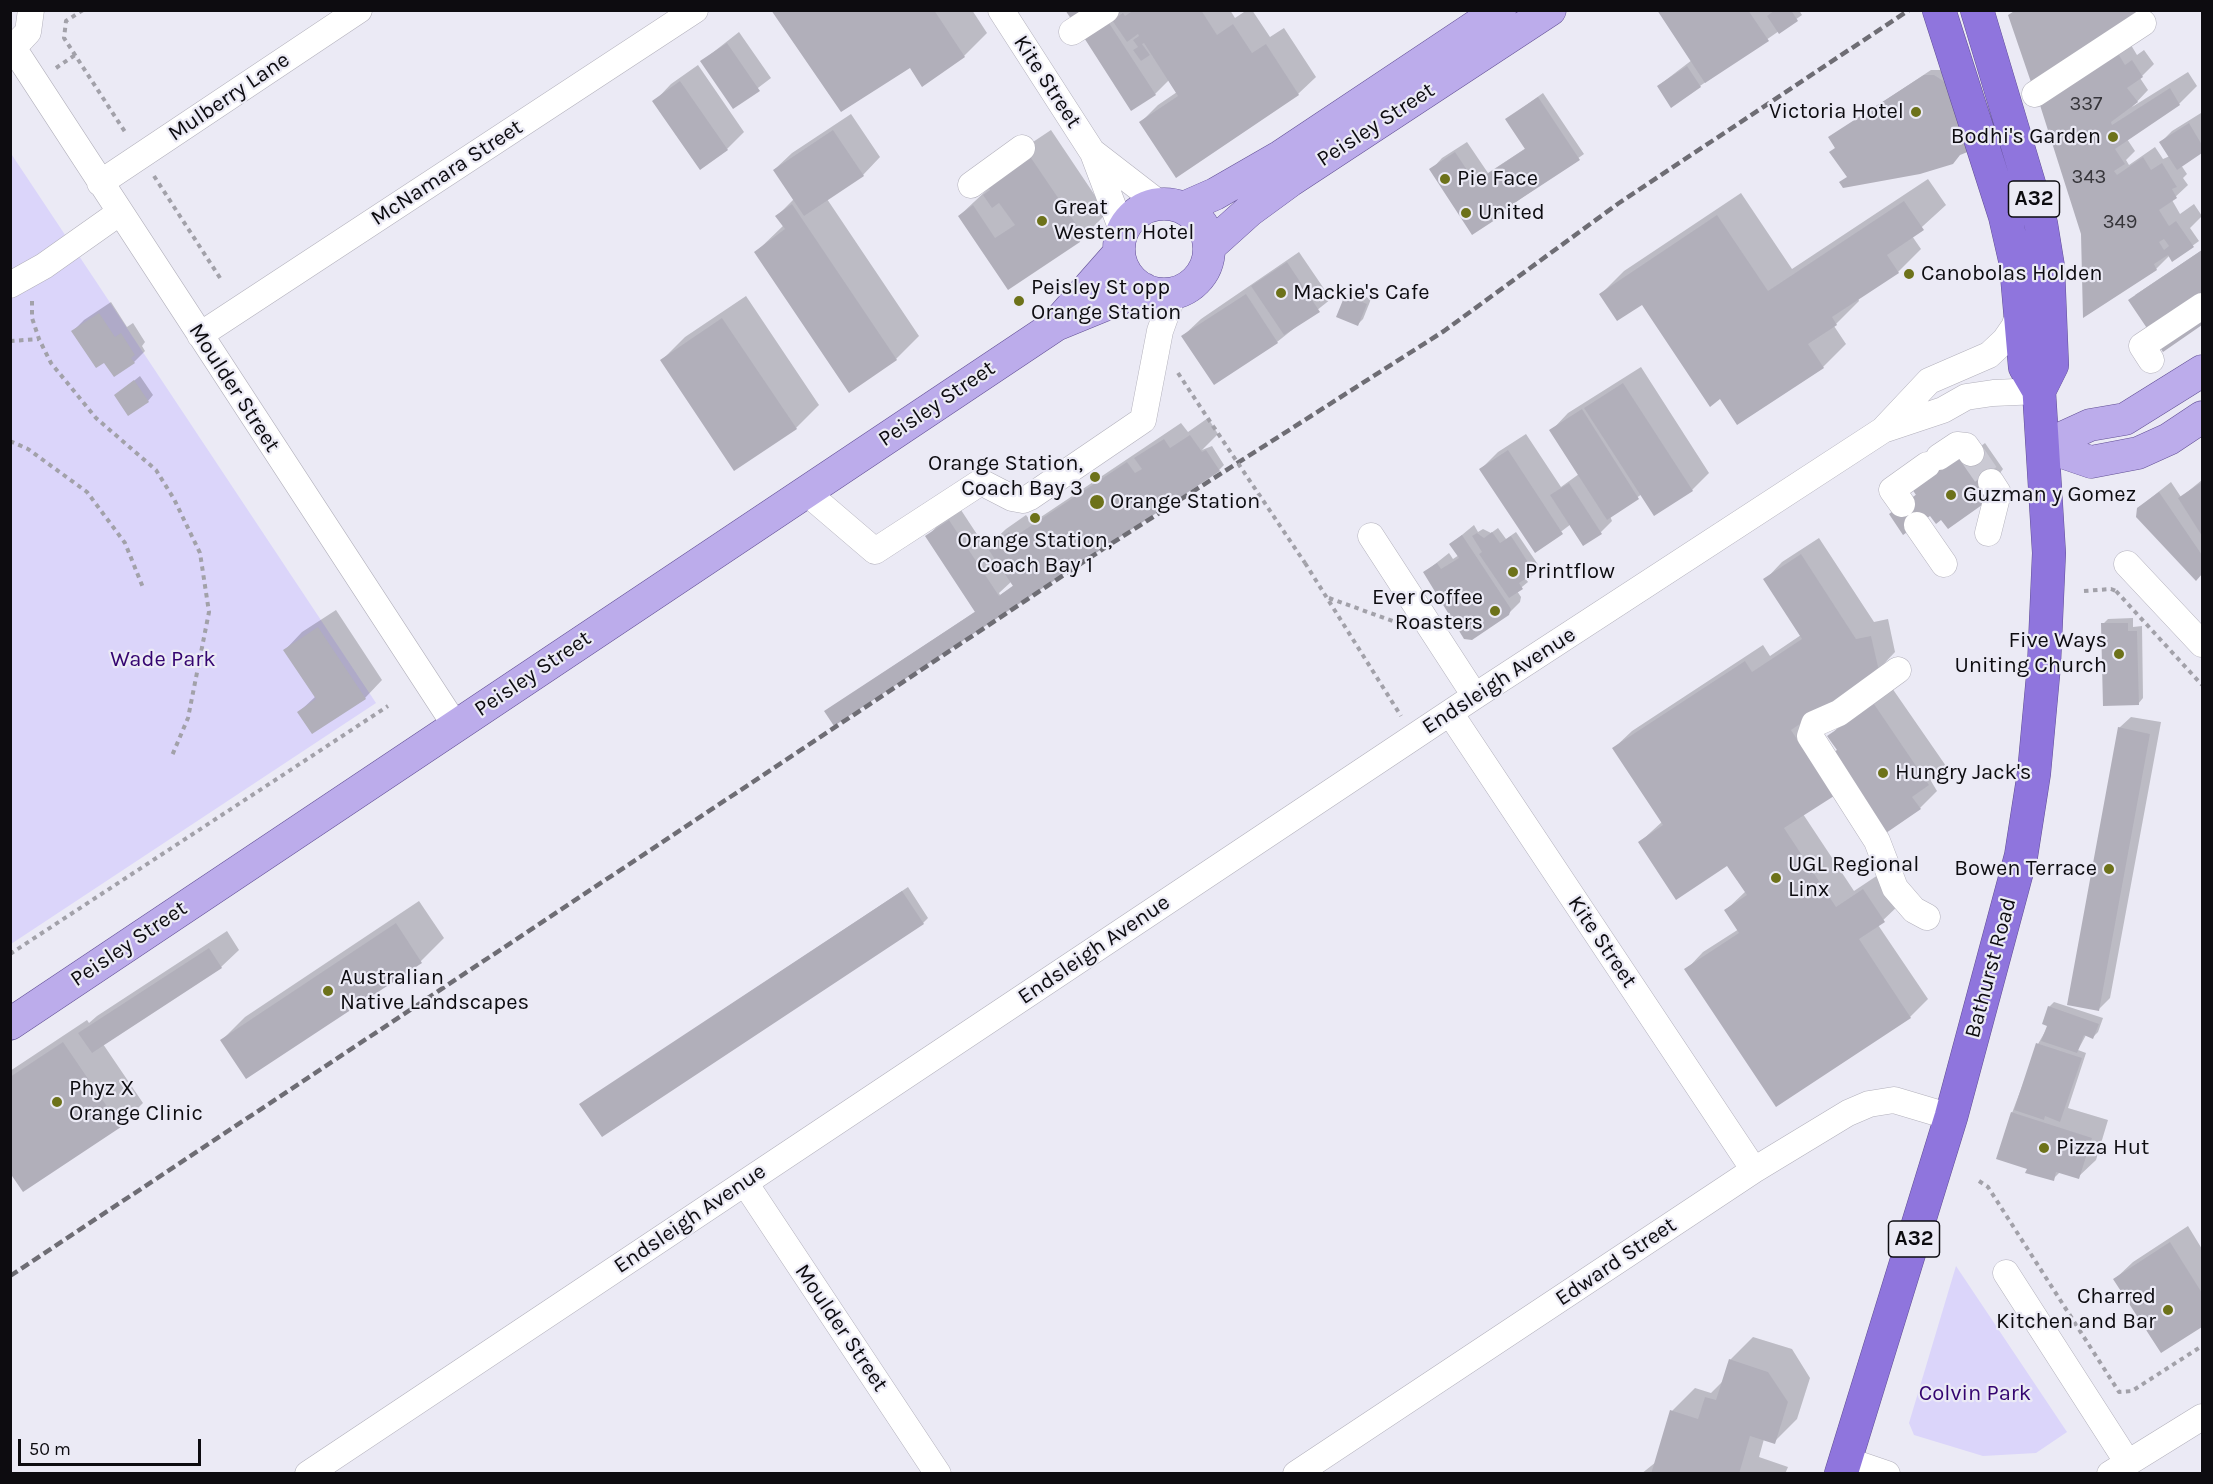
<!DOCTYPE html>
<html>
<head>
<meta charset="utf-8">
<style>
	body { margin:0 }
	#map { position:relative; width:2213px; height:1484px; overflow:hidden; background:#ebeaf5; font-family:Karla,sans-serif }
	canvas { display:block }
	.frame { position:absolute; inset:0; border:12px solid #0d0c10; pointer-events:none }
	.scale { position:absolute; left:18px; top:1439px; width:183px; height:27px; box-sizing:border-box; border:3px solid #0d0c10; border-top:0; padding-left:8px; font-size:18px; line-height:21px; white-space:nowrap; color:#0d0c10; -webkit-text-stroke:4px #ebeaf5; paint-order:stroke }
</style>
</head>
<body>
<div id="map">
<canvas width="2213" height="1484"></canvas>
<div class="frame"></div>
<div class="scale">50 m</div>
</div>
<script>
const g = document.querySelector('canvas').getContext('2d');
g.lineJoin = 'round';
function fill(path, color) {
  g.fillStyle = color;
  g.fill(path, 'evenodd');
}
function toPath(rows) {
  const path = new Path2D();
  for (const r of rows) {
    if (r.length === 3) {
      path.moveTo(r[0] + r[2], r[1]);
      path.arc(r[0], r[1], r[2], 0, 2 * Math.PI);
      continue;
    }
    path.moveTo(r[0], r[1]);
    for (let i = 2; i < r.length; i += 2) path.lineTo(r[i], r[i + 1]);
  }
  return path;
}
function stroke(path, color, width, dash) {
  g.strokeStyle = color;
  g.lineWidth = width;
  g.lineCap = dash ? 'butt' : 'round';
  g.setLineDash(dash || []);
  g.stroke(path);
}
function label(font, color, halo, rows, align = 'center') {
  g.font = font + ' Karla,sans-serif';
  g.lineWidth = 4.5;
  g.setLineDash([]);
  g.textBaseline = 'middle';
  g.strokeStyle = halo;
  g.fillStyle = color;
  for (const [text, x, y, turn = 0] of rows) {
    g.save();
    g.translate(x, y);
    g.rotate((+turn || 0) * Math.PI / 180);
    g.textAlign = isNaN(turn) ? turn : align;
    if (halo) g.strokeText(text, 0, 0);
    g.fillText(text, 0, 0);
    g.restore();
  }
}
fill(toPath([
	[10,152,376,703,11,944,10,944],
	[1956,1266,2067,1432,2036,1453,1983,1456,1914,1435,1909,1423]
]), '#dbd5fa');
fill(toPath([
	[773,10,972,10,987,33,964,56],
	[1108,10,1230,10,1235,18,1247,10,1252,10,1270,37,1284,28,1316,77,1298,94,1141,122,1158,105,1177,92,1169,80,1155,94,1082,34],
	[1659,10,1799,10,1802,15,1700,86,1658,86,1692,60],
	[739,32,771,78,733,107,702,61],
	[2128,40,2137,55,2144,50,2154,64,2140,78,2148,90,2132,107,2188,72,2197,86,2179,104,2127,139,2135,151,2126,160,2129,165,2155,147,2163,159,2170,156,2161,142,2172,131,2201,113,2202,116,2202,152,2181,165,2187,174,2183,178,2188,185,2172,200,2180,214,2194,204,2202,216,2190,228,2199,241,2173,260,2170,255,2156,269,2083,234,2040,103],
	[698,65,744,132,727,149,654,102,671,84],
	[1931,70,1940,70,1950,77,1953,83,1841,182,1848,176,1830,137],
	[1543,93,1584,154,1472,233,1431,170,1442,158,1467,142,1488,173,1526,148,1507,119],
	[851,114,880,157,863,175,827,199,919,336,896,359,756,252,784,225,777,216,794,199,774,170,792,153],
	[1051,130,1104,209,1103,217,1080,240,1009,288,959,216,990,187,1009,158],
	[1928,179,1946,205,1912,236,1921,249,1898,272,1858,298,1859,301,1834,326,1846,344,1823,367,1721,397,1642,303,1601,294,1624,271,1741,193,1792,269],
	[2202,250,2202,291,2199,293,2202,298,2202,323,2163,349,2135,295],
	[1299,252,1331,299,1277,342,1215,383,1183,336,1201,319],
	[1351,291,1371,299,1363,319,1358,324,1346,296],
	[746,296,819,405,796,428,662,360,685,337],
	[111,302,127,327,133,323,145,342,142,346,145,351,134,362,105,361,73,331,84,320],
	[1641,367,1709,473,1692,490,1642,494,1610,516,1612,521,1601,532,1571,524,1536,551,1481,469,1498,452,1526,434,1561,487,1579,474,1551,431,1568,413],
	[140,376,153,395,148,401,116,395],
	[1208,418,1218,434,1202,450,1212,446,1224,465,1219,470,826,711,976,611,927,537,938,525,961,510,986,548,1006,529,1026,515,1032,523,1181,423,1188,432],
	[1012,581,1014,585,1000,595,999,593],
	[1975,437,1981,446,1985,443,2003,469,2000,473,1941,518,1896,509,1917,494,1947,457],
	[2202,480,2202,572,2196,579,2138,508,2171,482,2181,497],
	[1474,525,1478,532,1483,529,1491,533,1498,528,1506,539,1516,532,1539,566,1525,578,1528,582,1517,591,1521,597,1520,602,1508,614,1425,572,1449,553,1453,559,1459,555,1451,544],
	[1819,538,1874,622,1888,619,1895,652,1878,670,1810,716,1834,753,1838,750,1829,737,1846,719,1892,688,1946,766,1931,781,1937,791,1920,808,1850,778,1803,814,1854,891,1881,873,1901,903,1878,925,1928,999,1910,1017,1776,1105,1686,970,1703,952,1739,929,1726,910,1746,891,1728,864,1640,842,1663,821,1614,748,1632,731,1763,645,1770,656,1801,635,1765,580,1782,562],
	[336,610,382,680,365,698,299,712,316,696,285,650,302,632],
	[2133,618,2133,627,2142,626,2143,698,2138,704,2103,624,2108,619],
	[2131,717,2161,722,2110,998,2099,1009,2119,728],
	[908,887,928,918,923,923,581,1104],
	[419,901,444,938,421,961,222,1040,245,1017],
	[227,931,239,950,221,967,103,1044,143,1103,120,1126,10,1170,10,1071,87,1020,89,1023,97,1016],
	[2054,1002,2103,1018,2098,1032,2093,1037,2086,1035,2078,1050,2086,1053,2068,1108,2108,1120,2096,1160,2078,1177,2060,1172,2053,1179,2029,1168,2012,1113,2038,1044,2049,1025,2049,1007],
	[2188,1226,2202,1249,2202,1325,2162,1351,2115,1279,2133,1262],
	[1753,1337,1792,1349,1810,1378,1797,1419,1774,1442,1764,1439,1759,1457,1788,1467,1785,1474,1641,1474,1656,1462,1672,1411,1695,1388,1711,1393,1724,1380,1730,1360]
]), '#0003');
fill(toPath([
	[771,10,934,10,965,57,922,87,910,68,841,112],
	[1065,10,1093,10,1074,23],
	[1134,10,1201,10,1217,35,1233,24,1252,53,1266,44,1299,95,1176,178,1139,122,1178,96,1144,43,1142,44,1150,55,1141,61,1133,50,1138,47,1133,40,1139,36,1138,34,1127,42,1112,20,1123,13,1125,16],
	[1657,10,1748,10,1769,41,1705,83],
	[1775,10,1791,10,1798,21,1779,34,1767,16],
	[2016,10,2155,10,2033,88,2008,15],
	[1105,17,1156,95,1131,111,1081,33],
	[727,43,760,91,733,109,700,61],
	[2116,50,2125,65,2132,60,2143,77,2127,88,2138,102,2111,122,2112,125,2170,88,2180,105,2115,149,2125,164,2114,171,2117,175,2143,157,2151,170,2162,163,2177,187,2172,189,2177,198,2159,210,2169,226,2176,221,2194,247,2172,262,2168,255,2154,264,2157,270,2083,318,2081,234,2039,102],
	[2164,239,2169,246,2164,250,2159,242],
	[1687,66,1701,87,1671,108,1657,86],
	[1924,75,1934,75,1945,82,1970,151,1960,155,1953,164,1920,174,1843,188,1839,182,1847,177,1829,152,1835,148,1828,137],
	[680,81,728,150,700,170,652,101],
	[1538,97,1580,160,1496,215,1498,218,1472,235,1429,169,1455,152,1475,182,1525,149,1505,119],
	[2189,123,2202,145,2202,153,2177,170,2159,142],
	[833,130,864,176,804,216,773,170],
	[1027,152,1082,233,1080,242,1008,290,958,216,973,205,995,238,1015,225,999,203,992,208,983,195,990,190,984,181],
	[1904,201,1924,230,1887,255,1899,273,1832,317,1837,325,1808,344,1824,368,1737,425,1720,399,1710,407,1642,305,1617,321,1599,294,1717,215,1768,291],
	[792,204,897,360,849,393,754,252,785,229,775,216],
	[2202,250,2202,292,2194,298,2202,311,2202,325,2163,352,2128,300],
	[1287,262,1320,312,1284,335,1251,286],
	[1246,294,1278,343,1214,385,1181,336],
	[1345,295,1367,304,1358,326,1336,317],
	[99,313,115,337,121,333,135,355,131,358,135,363,114,377,104,363,96,368,71,331],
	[722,318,797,429,734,471,660,360],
	[134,380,149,402,128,416,114,395],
	[1623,383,1693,491,1654,516,1584,408],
	[1582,409,1639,499,1607,520,1549,430],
	[1190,435,1202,452,1206,450,1220,471,834,726,824,711,975,612,925,536,949,520,999,596,1013,586,986,546,1009,532,1016,543,1020,541,1017,535,1127,462,1135,473,1142,469,1134,458,1164,439,1170,448],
	[1979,447,1999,476,1989,500,1948,529,1941,520,1936,524,1930,516,1903,535,1889,514,1916,495,1910,486,1931,471],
	[1508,450,1563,534,1535,553,1479,469],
	[2202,482,2202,536,2178,498],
	[1569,483,1602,534,1583,546,1550,495],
	[2159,492,2202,555,2202,574,2196,581,2136,517,2137,508],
	[1492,532,1500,543,1511,536,1535,573,1519,583,1523,589,1509,598,1479,554,1482,552,1472,536,1477,533,1484,538],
	[1462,535,1511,609,1509,615,1472,640,1464,639,1423,572,1437,563,1441,569,1459,558,1449,544],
	[1801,554,1856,639,1871,636,1879,671,1791,730,1834,796,1784,828,1836,907,1863,889,1885,922,1859,939,1911,1018,1776,1107,1684,969,1739,933,1724,910,1747,895,1727,866,1676,900,1638,842,1663,825,1612,748,1745,661,1752,672,1802,639,1763,579],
	[2101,623,2128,623,2128,631,2137,631,2139,705,2103,706],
	[318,627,366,699,312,734,297,712,316,699,283,650],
	[1874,704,1929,785,1912,797,1921,809,1886,833,1831,754,1837,750,1827,736],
	[2118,727,2150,734,2099,1011,2067,1005],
	[902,891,924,924,602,1137,579,1104],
	[396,923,422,963,246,1079,220,1040],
	[209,948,222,968,92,1053,78,1033],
	[2048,1006,2099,1024,2093,1039,2084,1035,2077,1053,2041,1041,2047,1026,2042,1024],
	[63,1042,121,1127,23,1192,10,1173,10,1077],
	[2036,1043,2082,1058,2060,1122,2045,1116,2044,1120,2014,1110],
	[2011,1112,2092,1138,2079,1179,2056,1172,2054,1181,2025,1173,2027,1169,1996,1159],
	[2170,1242,2202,1293,2202,1327,2161,1353,2113,1279],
	[1729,1359,1768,1372,1788,1402,1775,1444,1750,1436,1739,1474,1651,1474,1670,1410,1698,1419,1705,1397,1716,1400]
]), '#b1afba');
stroke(toPath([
	[1971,453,1991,482]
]), '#cac9d3', 26, [26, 13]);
const minor = toPath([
	[1001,10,1093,153,1122,230],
	[1072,32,1106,10],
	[14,49,455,725],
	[10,51,28,32,31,10],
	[2035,94,2143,23],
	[1094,153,1160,204],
	[100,183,359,10],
	[971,185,1022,148],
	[10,285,44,266,119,213],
	[200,335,695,10],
	[2151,360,2142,346,2202,306],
	[1886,429,1943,410,1966,397,1993,393,2039,391],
	[1939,457,1957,445,1966,446,1971,453],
	[806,492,875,551,981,482,1012,498,1023,500,1030,497,1143,420,1160,331,1174,292],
	[1902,504,1892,490,1927,465],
	[1917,525,1944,564],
	[1988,533,1998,493,1991,482],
	[1371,536,1475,696],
	[2127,564,2202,644],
	[1898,670,1839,713,1814,724,1810,736,1877,841,1895,888,1914,910,1927,917],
	[1450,713,1754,1170],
	[745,1183,938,1474],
	[2006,1273,2128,1463],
	[1846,1460,1887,1474],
	[308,1474,1475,696,1883,430,1929,381,1989,355,2005,340,2014,327,2019,313],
	[1296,1474,1754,1170,1848,1113,1869,1104,1894,1100,1951,1117],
	[2110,1474,2202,1417]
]);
const major = toPath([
	[1164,249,45],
	[1183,208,1215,194,1281,156,1500,10],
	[1209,247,1249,211,1290,181,1550,10],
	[1060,320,1119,253],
	[2044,446,2090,425,2125,419,2202,371],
	[2044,446,2091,462,2138,453,2169,439,2202,417],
	[10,1024,1056,325,1144,289]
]);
const highway = toPath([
	[1977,10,2041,224,2048,267,2052,365,2039,391],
	[1841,1474,1951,1117,2021,856,2034,773,2044,665,2049,553,2039,391,2025,367,2016,264,2005,216,1939,10]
]);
stroke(minor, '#b2b0bb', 27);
stroke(major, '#625095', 33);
stroke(highway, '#625095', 34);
stroke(toPath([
	[83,10,66,21,64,38,127,135],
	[56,68,75,55],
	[154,176,222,281],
	[32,301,32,318,39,339,51,363,96,418,156,470,174,499,200,553,209,612,188,718,171,758],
	[10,341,39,339],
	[1178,373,1213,426],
	[10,441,28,449,87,492,125,543,144,590],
	[1305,563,1401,716],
	[2084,591,2111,589,2116,591],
	[2116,591,2202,685],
	[1329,598,1398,623],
	[10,954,388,706],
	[1979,1181,1988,1187,2119,1392,2132,1391,2202,1346]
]), '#a2a1a9', 4, [4.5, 4.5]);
stroke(minor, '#fff', 26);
stroke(major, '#bcaceb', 32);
stroke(highway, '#8f75dd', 33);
stroke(toPath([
	[10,1276,1103,549,1444,331,1619,203,1909,10]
]), '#6e6d74', 4.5, [9, 4.5]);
stroke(toPath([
	[1213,426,1305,563]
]), '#a2a1a9', 4, [4.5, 4.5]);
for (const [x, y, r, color] of [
	[1916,112,6,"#6d721a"],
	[2113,137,6,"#6d721a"],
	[1445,179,6,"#6d721a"],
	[1466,213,6,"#6d721a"],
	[1042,221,6,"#6d721a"],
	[1909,274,6,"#6d721a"],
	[1281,293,6,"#6d721a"],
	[1019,301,6,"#6d721a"],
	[1095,477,6,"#6d721a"],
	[1951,495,6,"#6d721a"],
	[1097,502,8,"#6d721a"],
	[1035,518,6,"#6d721a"],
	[1513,572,6,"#6d721a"],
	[1495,611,6,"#6d721a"],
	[2119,654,6,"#6d721a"],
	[1883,773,6,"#6d721a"],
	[2109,869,6,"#6d721a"],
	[1776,878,6,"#6d721a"],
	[328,991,6,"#6d721a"],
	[57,1102,6,"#6d721a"],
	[2044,1148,6,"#6d721a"],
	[2168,1310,6,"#6d721a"]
]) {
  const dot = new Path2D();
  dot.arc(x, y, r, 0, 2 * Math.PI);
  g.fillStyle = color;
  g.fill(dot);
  stroke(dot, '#ebeaf5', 2);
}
label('20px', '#36353a', null, [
	["337",2086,104],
	["343",2089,177],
	["349",2120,222]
]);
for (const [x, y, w] of [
	[2034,199,51],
	[1914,1239,51]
]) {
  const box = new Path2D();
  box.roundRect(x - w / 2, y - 18, w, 36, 4.5);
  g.fillStyle = '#ebeaf5';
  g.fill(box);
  stroke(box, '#0d0c10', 1.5);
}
label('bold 21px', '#0d0c10', null, [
	["A32",2034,199],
	["A32",1914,1239]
]);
label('22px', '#0d0c10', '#ebeaf5', [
	["Kite Street",1047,82,57],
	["Mulberry Lane",229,97,-34],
	["Peisley Street",1376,125,-33],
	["McNamara Street",447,173,-33],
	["Moulder Street",234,388,57],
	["Peisley Street",937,404,-34],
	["Peisley Street",533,674,-34],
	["Endsleigh Avenue",1499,681,-33],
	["Kite Street",1602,942,56],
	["Peisley Street",129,944,-34],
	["Endsleigh Avenue",1094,950,-34],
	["Bathurst Road",1991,968,-75],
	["Endsleigh Avenue",690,1219,-34],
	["Edward Street",1616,1262,-34],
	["Moulder Street",841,1328,56]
]);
label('22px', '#0d0c10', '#ebeaf5', [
	["Victoria Hotel",1904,112,"right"],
	["Bodhi's Garden",2101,137,"right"],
	["Pie Face",1457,179],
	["Great",1054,208],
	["Western Hotel",1054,233],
	["United",1478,213],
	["Canobolas Holden",1921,274],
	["Peisley St opp",1031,288],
	["Orange Station",1031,313],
	["Mackie's Cafe",1293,293],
	["Orange Station,",1083,464,"right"],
	["Coach Bay 3",1083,489,"right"],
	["Guzman y Gomez",1963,495],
	["Orange Station",1110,502],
	["Orange Station,",1035,541,"center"],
	["Coach Bay 1",1035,566,"center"],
	["Printflow",1525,572],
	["Ever Coffee",1483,598,"right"],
	["Roasters",1483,623,"right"],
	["Five Ways",2107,641,"right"],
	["Uniting Church",2107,666,"right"],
	["Hungry Jack's",1895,773],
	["UGL Regional",1788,865],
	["Linx",1788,890],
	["Bowen Terrace",2097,869,"right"],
	["Australian",340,978],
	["Native Landscapes",340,1003],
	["Phyz X",69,1089],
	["Orange Clinic",69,1114],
	["Pizza Hut",2056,1148],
	["Charred",2156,1297,"right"],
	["Kitchen and Bar",2156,1322,"right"]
], 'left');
label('22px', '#340470', '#ebeaf5', [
	["Wade Park",163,660],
	["Colvin Park",1975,1394]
]);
</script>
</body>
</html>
